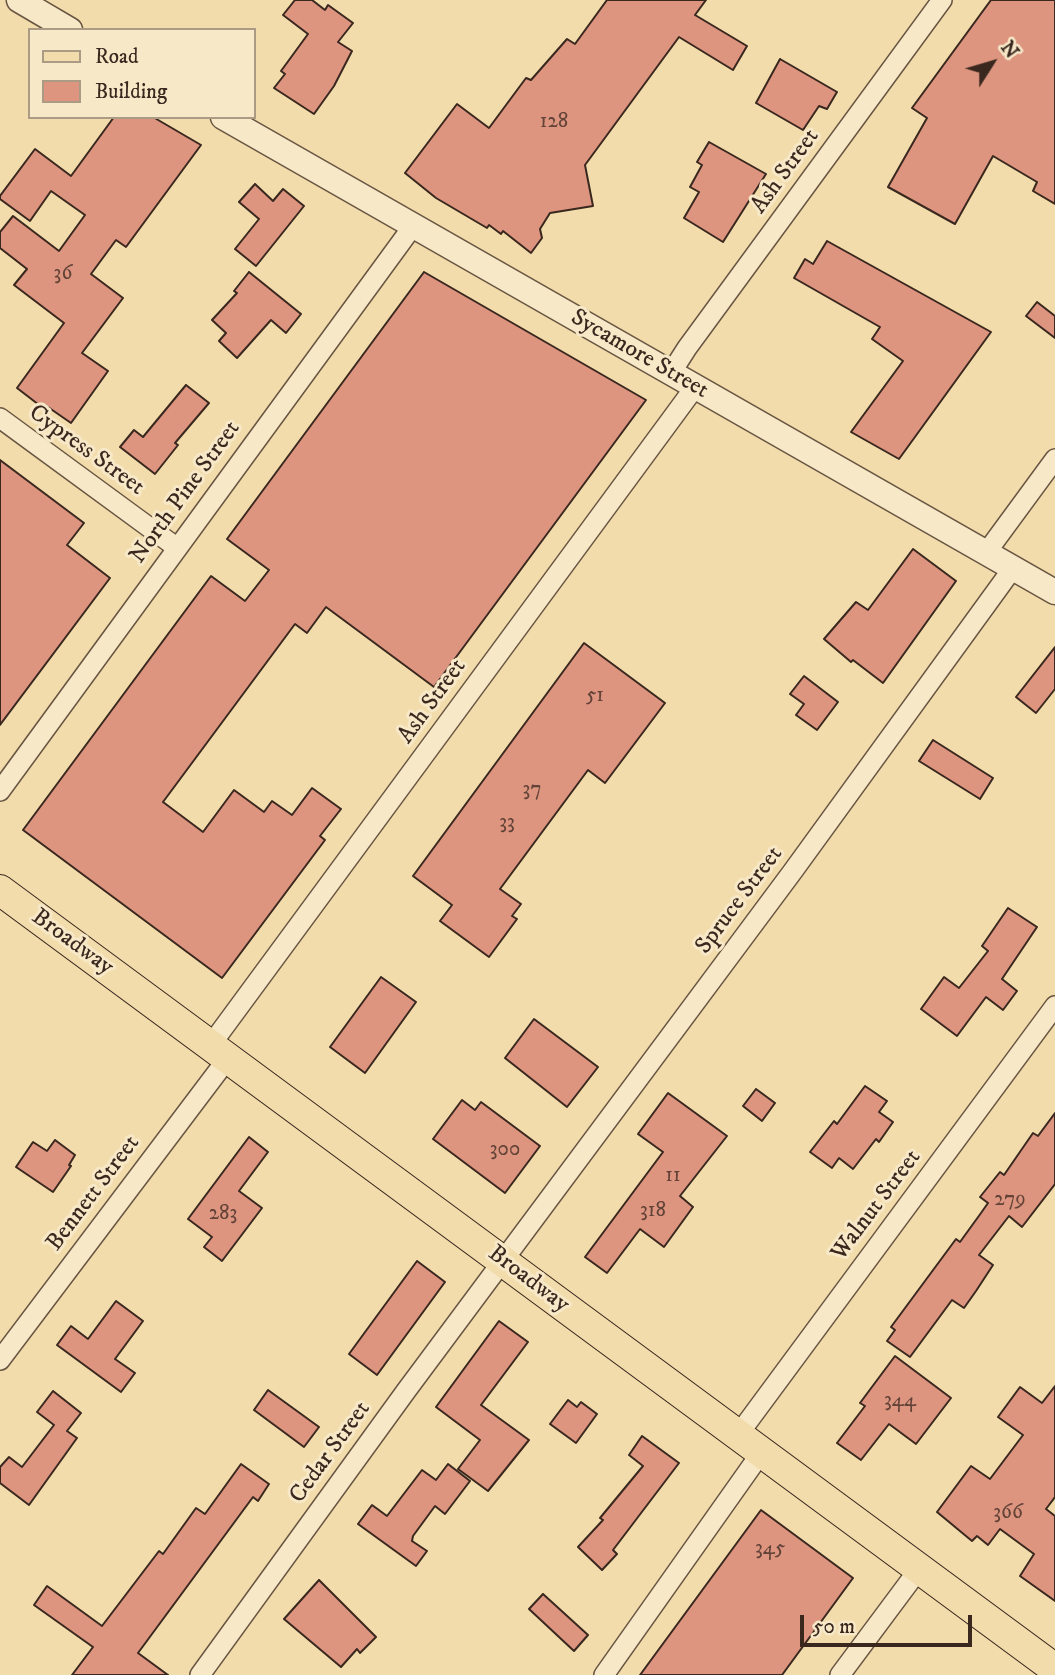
<!DOCTYPE html>
<html>
<head>
<meta charset="utf-8">
<style>
	body { margin:0 }
	#map { position:relative; width:1055px; height:1675px; overflow:hidden; background:#f3dcab; font-family:"IM FELL DW Pica",serif }
	canvas { display:block }
	.legend { position:absolute; left:28px; top:28px; width:228px; height:91px; box-sizing:border-box; background:#f7e8c8; border:2px solid #ab9b84; margin:0; padding:9px 12px; list-style:none; font-size:21px; color:#3a281f }
	.legend li { display:flex; align-items:center; gap:14px; height:35px }
	.legend b { width:35px; border:2px solid #ab9b84 }
	.north { position:absolute; left:957px; top:28px; width:70px; height:70px; -webkit-text-stroke:5px #f7e8c8; paint-order:stroke; rotate:53deg; font-size:19px; font-weight:700; line-height:28px; text-align:center; color:#3a281f }
	.north::after { content:''; display:block; margin:auto; width:24px; height:32px; background:#3a281f; clip-path:polygon(50% 0,100% 100%,50% 72%,0 100%) }
	.scale { position:absolute; left:800px; top:1615px; width:172px; height:32px; box-sizing:border-box; border:4px solid #3a281f; border-top:0; padding-left:9px; font-size:21px; line-height:24px; white-space:nowrap; color:#3a281f; -webkit-text-stroke:5px #f7e8c8; paint-order:stroke }
</style>
</head>
<body>
<div id="map">
<canvas width="1055" height="1675"></canvas>
<ul class="legend">
<li><b style="height:9px;background:#f3dcab"></b>Road</li>
<li><b style="height:19px;background:#dd9580"></b>Building</li>
</ul>
<div class="north">N</div>
<div class="scale">50 m</div>
</div>
<script>
const g = document.querySelector('canvas').getContext('2d');
g.lineJoin = 'round';
function fill(path, color) {
  g.fillStyle = color;
  g.fill(path, 'evenodd');
}
function toPath(rows) {
  const path = new Path2D();
  for (const r of rows) {
    path.moveTo(r[0], r[1]);
    for (let i = 2; i < r.length; i += 2) path.lineTo(r[i], r[i + 1]);
  }
  return path;
}
function stroke(path, color, width, dash) {
  g.strokeStyle = color;
  g.lineWidth = width;
  g.lineCap = dash ? 'butt' : 'round';
  g.setLineDash(dash || []);
  g.stroke(path);
}
function label(font, color, halo, rows, align = 'center') {
  g.font = font + ' "IM FELL DW Pica",serif';
  g.lineWidth = 6;
  g.setLineDash([]);
  g.textBaseline = 'middle';
  g.strokeStyle = halo;
  g.fillStyle = color;
  for (const [text, x, y, turn = 0] of rows) {
    g.save();
    g.translate(x, y);
    g.rotate((+turn || 0) * Math.PI / 180);
    g.textAlign = isNaN(turn) ? turn : align;
    if (halo) g.strokeText(text, 0, 0);
    g.fillText(text, 0, 0);
    g.restore();
  }
}
const building = toPath([
	[295,0,312,0,325,10,328,5,353,23,338,42,352,51,334,86,314,114,274,88,285,74,281,71,308,34,283,15,295,0],
	[607,0,706,0,695,15,747,46,733,70,679,37,585,165,593,206,550,213,540,229,542,238,531,253,503,231,501,234,489,225,487,228,436,198,405,173,457,104,489,128,526,78,531,80,567,39,575,44,607,0],
	[991,0,1055,0,1055,204,1033,191,1037,182,993,156,955,224,888,187,927,118,912,108,991,0],
	[780,59,837,92,827,109,819,106,803,130,756,103,780,59],
	[114,117,153,117,201,145,126,247,116,240,91,274,123,298,82,353,108,371,71,423,45,405,43,408,17,388,64,323,14,285,27,269,0,248,0,232,13,216,59,251,85,215,51,191,30,221,0,199,0,196,35,149,71,176,114,117],
	[709,142,766,174,723,242,684,218,699,192,690,187,702,165,697,162,709,142],
	[255,184,273,201,283,189,304,206,256,266,235,249,259,219,239,202,255,184],
	[827,241,991,332,899,459,851,432,903,361,872,339,880,327,794,278,805,259,813,264,827,241],
	[249,272,301,314,286,333,271,320,237,358,219,341,226,333,212,320,237,293,234,291,249,272],
	[424,272,646,400,434,687,326,607,307,633,295,624,163,802,203,832,234,790,264,812,272,801,292,815,312,788,341,809,320,836,325,840,222,978,23,830,211,576,245,601,269,570,227,539,424,272],
	[1037,302,1055,316,1055,338,1026,316,1037,302],
	[186,385,209,403,175,443,178,445,155,474,120,447,134,430,143,437,186,385],
	[0,460,84,523,67,545,110,578,0,725,0,460],
	[913,549,956,581,883,683,853,660,851,662,824,639,856,602,868,610,913,549],
	[584,643,665,703,605,783,588,770,500,889,521,904,512,916,517,919,489,957,440,921,452,905,413,876,584,643],
	[1055,647,1055,689,1036,713,1016,697,1055,647],
	[804,676,838,702,817,730,796,715,804,704,790,694,804,676],
	[933,740,993,778,980,799,919,761,933,740],
	[1008,908,1037,927,1002,979,1017,991,1003,1010,986,997,957,1036,921,1009,944,977,959,988,988,951,982,946,1008,908],
	[381,977,416,1002,365,1073,330,1047,381,977],
	[534,1019,598,1067,567,1107,505,1058,534,1019],
	[865,1086,887,1101,879,1112,893,1122,879,1142,876,1139,853,1169,839,1158,832,1168,810,1152,834,1121,837,1124,865,1086],
	[756,1089,775,1103,762,1121,743,1106,756,1089],
	[668,1093,727,1136,680,1196,693,1207,664,1247,640,1229,607,1273,585,1257,663,1152,638,1134,668,1093],
	[462,1100,475,1110,481,1102,540,1146,505,1193,433,1139,462,1100],
	[1055,1113,1055,1184,1022,1227,1009,1216,979,1255,993,1265,976,1291,964,1308,952,1300,910,1357,887,1341,895,1330,891,1327,956,1239,960,1242,981,1213,988,1203,980,1197,1000,1172,1004,1175,1033,1133,1038,1136,1055,1113],
	[249,1137,268,1152,239,1191,262,1208,222,1261,204,1247,212,1237,188,1219,249,1137],
	[55,1140,75,1155,69,1165,71,1166,53,1192,16,1167,33,1142,47,1151,55,1140],
	[417,1261,445,1282,377,1375,349,1354,417,1261],
	[116,1301,143,1321,115,1359,135,1373,121,1392,57,1345,71,1326,88,1339,116,1301],
	[499,1321,528,1342,481,1405,529,1440,488,1491,458,1469,480,1440,436,1407,499,1321],
	[895,1356,951,1398,916,1444,889,1424,861,1460,837,1443,865,1406,860,1403,895,1356],
	[1055,1386,1055,1497,1046,1509,1055,1516,1055,1601,1020,1576,1034,1554,1000,1529,988,1545,977,1536,972,1541,937,1512,971,1466,990,1479,1023,1435,998,1417,1020,1387,1042,1403,1055,1386],
	[268,1390,319,1427,304,1447,254,1410,268,1390],
	[53,1391,81,1413,67,1431,77,1438,29,1505,0,1483,0,1467,9,1457,22,1467,54,1425,37,1412,53,1391],
	[568,1400,577,1407,581,1402,597,1414,576,1443,550,1424,568,1400],
	[642,1436,679,1463,613,1550,617,1554,602,1570,578,1547,603,1520,600,1518,643,1466,629,1455,642,1436],
	[241,1464,269,1484,258,1501,253,1497,138,1653,168,1675,72,1675,93,1647,34,1605,47,1586,102,1626,159,1551,163,1554,196,1508,205,1514,241,1464],
	[448,1464,470,1481,445,1514,435,1506,413,1536,412,1541,427,1551,416,1566,358,1524,372,1505,387,1516,422,1470,436,1480,448,1464],
	[761,1510,853,1578,782,1675,640,1675,761,1510],
	[319,1580,376,1637,360,1653,357,1649,341,1667,284,1619,319,1580],
	[543,1594,588,1635,574,1651,529,1609,543,1594]
]);
fill(building, '#dd9580');
stroke(building, '#3a281f', 2);
const minor = toPath([
	[671,373,687,348,942,0],
	[0,418,176,547],
	[986,553,1055,459],
	[0,791,413,226],
	[210,1046,695,387],
	[0,1360,228,1058],
	[738,1435,1055,1006],
	[200,1675,406,1391,793,871,1013,568],
	[604,1675,761,1453],
	[840,1675,919,1569]
]);
const tertiary = toPath([
	[19,0,70,30],
	[223,117,1055,592]
]);
const primary = toPath([
	[0,890,1055,1669]
]);
stroke(minor, '#685542', 22);
stroke(tertiary, '#685542', 27);
stroke(primary, '#3a281f', 32);
stroke(minor, '#f7e8c8', 19);
stroke(tertiary, '#f7e8c8', 24);
stroke(primary, '#f3dcab', 30);
label('21px', '#634337', null, [
	["128",554,123],
	["36",63,275],
	["51",595,697],
	["37",532,791],
	["33",507,824],
	["300",505,1151],
	["11",673,1177],
	["279",1010,1201],
	["318",653,1212],
	["283",223,1215],
	["344",900,1402],
	["366",1008,1514],
	["345",770,1550]
]);
label('24px', '#3a281f', '#f7e8c8', [
	["Ash Street",786,172,-54],
	["Sycamore Street",639,355,30],
	["Cypress Street",86,451,36],
	["North Pine Street",186,493,-54],
	["Ash Street",433,702,-54],
	["Spruce Street",740,901,-53],
	["Broadway",72,943,36],
	["Bennett Street",94,1194,-53],
	["Walnut Street",877,1206,-53],
	["Broadway",528,1280,37],
	["Cedar Street",331,1453,-54]
]);
</script>
</body>
</html>
